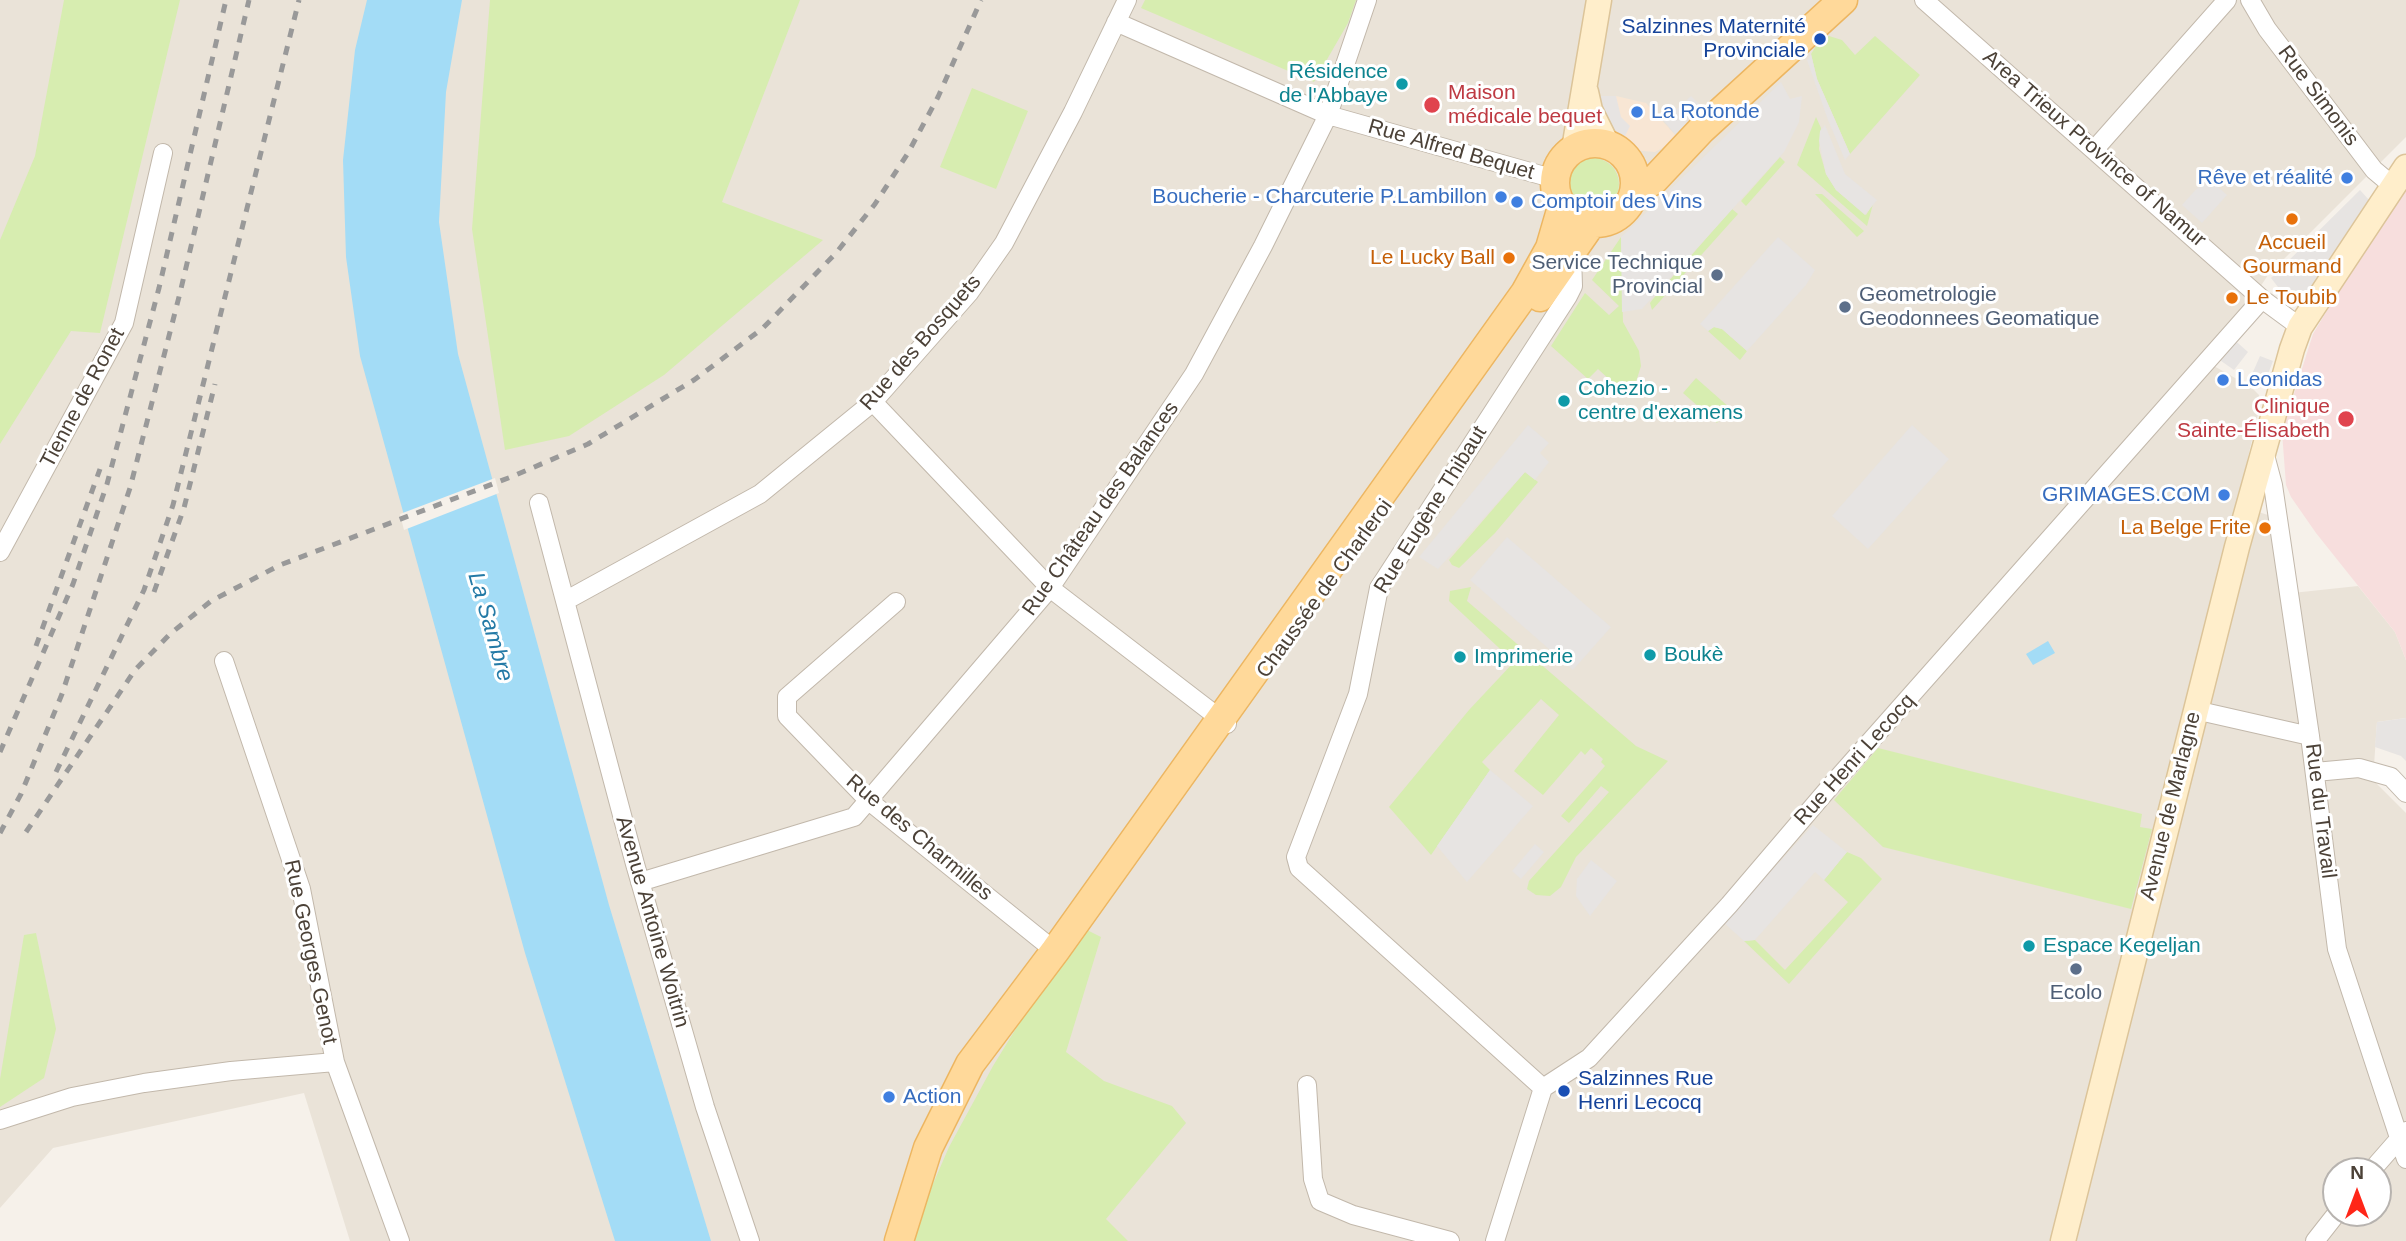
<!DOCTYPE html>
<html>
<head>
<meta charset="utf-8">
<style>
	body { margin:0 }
	#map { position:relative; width:2406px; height:1241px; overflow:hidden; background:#f6f1ea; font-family:Arial,sans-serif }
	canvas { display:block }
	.north { position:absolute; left:2322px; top:1157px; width:70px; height:70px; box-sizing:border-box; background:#fff; border:2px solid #b7b3af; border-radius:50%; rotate:0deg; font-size:19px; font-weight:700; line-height:28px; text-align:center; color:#4b4137 }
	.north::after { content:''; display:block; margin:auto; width:24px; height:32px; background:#ff2618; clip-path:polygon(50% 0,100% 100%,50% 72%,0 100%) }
</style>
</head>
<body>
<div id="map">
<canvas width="2406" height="1241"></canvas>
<div class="north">N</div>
</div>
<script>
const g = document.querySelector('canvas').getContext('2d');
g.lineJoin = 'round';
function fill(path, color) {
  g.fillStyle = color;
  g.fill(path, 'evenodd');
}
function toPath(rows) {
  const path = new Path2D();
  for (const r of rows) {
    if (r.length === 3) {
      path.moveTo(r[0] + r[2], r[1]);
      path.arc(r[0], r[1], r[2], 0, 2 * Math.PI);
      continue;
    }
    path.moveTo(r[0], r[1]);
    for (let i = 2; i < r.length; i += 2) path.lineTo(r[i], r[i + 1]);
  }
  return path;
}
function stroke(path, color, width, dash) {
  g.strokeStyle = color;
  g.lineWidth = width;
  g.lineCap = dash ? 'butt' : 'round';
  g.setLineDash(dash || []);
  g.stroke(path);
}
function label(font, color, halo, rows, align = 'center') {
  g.font = font + ' Arial,sans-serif';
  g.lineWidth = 6;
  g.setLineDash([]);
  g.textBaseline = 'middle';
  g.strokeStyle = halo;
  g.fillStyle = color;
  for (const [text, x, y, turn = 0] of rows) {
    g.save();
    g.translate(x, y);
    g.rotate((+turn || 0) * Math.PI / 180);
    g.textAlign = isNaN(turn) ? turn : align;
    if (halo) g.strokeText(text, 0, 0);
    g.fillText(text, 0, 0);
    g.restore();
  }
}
fill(toPath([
	[0,0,2406,0,2406,137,2268,275,2249,304,2198,357,2251,387,2259,395,2260,405,2237,505,2271,516,2283,594,2358,586,2395,632,2406,660,2406,718,2377,722,2373,780,2406,813,2406,1241,350,1241,304,1093,53,1148,0,1208],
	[2336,1171,2378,1171,2378,1213,2336,1213]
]), '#eae3d8');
fill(toPath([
	[1597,96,1616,96,1646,103,1679,139,1655,152,1631,150,1606,129]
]), '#f8e6d4');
fill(toPath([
	[2406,178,2406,660,2395,632,2316,533,2291,497,2286,485,2282,432,2313,334]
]), '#f7dedd');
fill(toPath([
	[64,0,180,0,100,333,71,331,0,444,0,240,35,156],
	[490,0,800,0,722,202,823,240,664,375,569,436,505,450,472,229],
	[1145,0,1356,0,1348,23,1314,82,1141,8],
	[1829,36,1842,40,1855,55,1875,36,1920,75,1850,154,1817,79,1811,54,1820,40],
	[972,88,1028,111,996,189,940,167],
	[1816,117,1821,128,1819,149,1826,174,1836,190,1866,215,1873,204,1867,226,1797,165],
	[1780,157,1785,162,1746,206,1741,201],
	[1593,184,26],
	[1815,194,1822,194,1864,231,1857,237],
	[1732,209,1738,214,1652,310,1650,303,1653,299],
	[1621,237,1623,322,1639,351,1641,366,1635,385,1626,395,1598,369,1588,379,1551,346,1585,293,1609,315,1619,306,1592,280],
	[1714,327,1722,329,1747,351,1740,360,1708,331],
	[1696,378,1730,408,1717,423,1683,393],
	[1525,472,1538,482,1495,533,1459,568,1452,565,1449,560],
	[1471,587,1467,601,1636,746,1668,761,1576,857,1561,887,1550,896,1536,895,1527,889,1529,881,1609,792,1601,786,1569,823,1561,816,1605,766,1601,762,1603,759,1591,748,1585,755,1581,751,1543,795,1514,771,1559,715,1541,699,1482,762,1490,770,1431,855,1389,807,1469,710,1514,662,1449,601,1450,591],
	[1878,748,2142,814,2140,827,2152,829,2131,909,1883,847,1834,800],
	[1847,852,1861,858,1882,879,1789,984,1744,941,1755,940,1785,970,1848,902,1824,880],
	[1087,930,1101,937,1066,1052,1104,1081,1172,1106,1186,1123,1106,1219,1128,1241,915,1241,916,1223,949,1147,993,1066,1039,991],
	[36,933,56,1029,44,1078,0,1107,0,1079,24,935]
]), '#d7edb0');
fill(toPath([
	[1811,54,1817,79,1850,154,1845,160,1828,120,1807,60],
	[1781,82,1790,99,1802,96,1799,122,1784,152,1642,309,1622,312,1621,237],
	[1597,96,1616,96,1621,117,1630,126,1621,144,1606,129],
	[1691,96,1708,113,1679,139,1664,121],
	[1825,125,1845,174,1877,200,1865,215,1836,190,1826,174,1819,141,1820,131],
	[2207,177,2227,195,2202,223,2182,205],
	[2360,190,2369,200,2367,208,2311,291,2288,300,2271,278],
	[1778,237,1815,270,1806,285,1747,351,1722,329,1714,327,1708,331,1700,324],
	[2230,336,2248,352,2234,370,2214,356],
	[2260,356,2273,361,2263,387,2249,381],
	[1528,425,1549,443,1540,453,1549,462,1535,480,1525,472,1438,569,1419,557],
	[1912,425,1949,459,1868,549,1832,516],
	[1507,537,1611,627,1573,670,1470,580],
	[2406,718,2406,761,2401,756,2375,747,2377,722],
	[1490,770,1533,806,1467,882,1437,846],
	[1813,825,1847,852,1824,880,1815,872,1755,940,1744,941,1724,923],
	[1535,844,1544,852,1521,879,1512,871],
	[1591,860,1617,881,1590,916,1576,896,1577,879]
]), '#e7e4e2');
fill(toPath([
	[367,0,462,0,446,92,439,222,458,354,609,905,711,1241,615,1241,525,953,360,356,346,257,343,160,355,50],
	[2048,641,2055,653,2033,665,2026,654]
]), '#a3dcf6');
fill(toPath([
	[495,478,499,493,404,530,400,514]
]), '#f6f1ea');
const minor = toPath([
	[1924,0,2262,299,2300,327],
	[2250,0,2267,29,2374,170,2393,186],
	[1116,22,1328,115,1555,179],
	[2094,150,2227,0],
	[873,402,1050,588,1227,724],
	[2265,455,2273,485,2310,736,2337,949,2406,1159],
	[539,503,635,864,705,1107,750,1241],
	[0,552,124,323,163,153],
	[565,601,760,494,873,402,969,293,1004,243,1073,112,1127,0],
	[896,602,787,697,787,716,869,801,1055,951],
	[224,661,301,889,335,1062,400,1241],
	[2195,710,2310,736],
	[2315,772,2359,768,2391,777,2406,793],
	[640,882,854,817,1050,588,1194,374,1263,246,1328,115,1367,0],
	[1307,1085,1313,1179,1320,1201,1353,1215,1450,1241],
	[1543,1088,1299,868,1296,857,1358,694,1379,588,1568,296,1573,286,1572,255],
	[0,1120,72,1097,144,1083,231,1071,335,1062],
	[2371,1171,2406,1131],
	[1495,1241,1543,1088,1589,1058,1729,905,1828,789,2262,299],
	[2315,1241,2337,1213]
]);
const secondary = toPath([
	[1586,92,1590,110,1608,146],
	[1574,149,1599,0],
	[2063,1241,2237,547,2292,349,2300,327,2406,167]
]);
const primary = toPath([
	[1595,183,40],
	[1634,192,1654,180,1702,129,1843,0],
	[1540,297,1591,224],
	[899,1241,928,1148,970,1064,1055,951,1525,293,1550,248,1562,207]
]);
stroke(minor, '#c2b8ab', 20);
stroke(secondary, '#dcc499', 27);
stroke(primary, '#edb661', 31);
stroke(minor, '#fff', 18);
stroke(secondary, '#ffeecb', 24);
stroke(primary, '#ffd99a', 28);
stroke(toPath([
	[154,592,184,508,215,384],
	[36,646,100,469],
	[0,752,73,584,107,484,159,288,226,0],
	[56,772,144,590,173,505,299,0],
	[26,832,135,670,170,634,211,601,280,565,511,477,588,444,694,380,763,328,836,253,875,204,908,153,938,97,981,0],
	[0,833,21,794,62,694,130,488,180,293,249,0]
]), '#999', 5, [9, 9]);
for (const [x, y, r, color] of [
	[1820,39,7,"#1a4fb4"],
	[1402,84,7,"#0f9aa8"],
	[1432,105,9,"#e0444e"],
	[1637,112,7,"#3f7fe0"],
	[2347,178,7,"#3f7fe0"],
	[1501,197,7,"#3f7fe0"],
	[1517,202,7,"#3f7fe0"],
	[2292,219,7,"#e8710a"],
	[1509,258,7,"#e8710a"],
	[1717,275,7,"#5c6f8a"],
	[2232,298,7,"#e8710a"],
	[1845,307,7,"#5c6f8a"],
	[2223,380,7,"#3f7fe0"],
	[1564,401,7,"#0f9aa8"],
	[2346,419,9,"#e0444e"],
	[2224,495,7,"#3f7fe0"],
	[2265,528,7,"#e8710a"],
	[1650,655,7,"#0f9aa8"],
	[1460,657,7,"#0f9aa8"],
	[2029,946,7,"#0f9aa8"],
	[2076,969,7,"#5c6f8a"],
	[1564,1091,7,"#1a4fb4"],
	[889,1097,7,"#3f7fe0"]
]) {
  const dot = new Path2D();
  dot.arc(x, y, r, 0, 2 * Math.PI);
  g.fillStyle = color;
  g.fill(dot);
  stroke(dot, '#fff', 2.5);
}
label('21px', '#164399', '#fff', [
	["Salzinnes Maternité",1806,27],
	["Provinciale",1806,51],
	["Salzinnes Rue",1578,1079,"left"],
	["Henri Lecocq",1578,1103,"left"]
], 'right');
label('21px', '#0d838f', '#fff', [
	["Résidence",1388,72,"right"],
	["de l'Abbaye",1388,96,"right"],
	["Cohezio -",1578,389],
	["centre d'examens",1578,413],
	["Boukè",1664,655],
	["Imprimerie",1474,657],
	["Espace Kegeljan",2043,946]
], 'left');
label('21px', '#be3a42', '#fff', [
	["Maison",1448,93],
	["médicale bequet",1448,117],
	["Clinique",2330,407,"right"],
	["Sainte-Élisabeth",2330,431,"right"]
], 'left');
label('21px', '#4b4137', '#fff', [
	["Rue Simonis",2318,96,53],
	["Area Trieux Province of Namur",2094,149,41],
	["Rue Alfred Bequet",1451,150,16],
	["Rue des Bosquets",921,343,-49],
	["Tienne de Ronet",83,398,-62],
	["Rue Château des Balances",1101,509,-55],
	["Rue Eugène Thibaut",1431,510,-58],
	["Chaussée de Charleroi",1325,589,-54],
	["Rue Henri Lecocq",1855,760,-48],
	["Avenue de Marlagne",2171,806,-76],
	["Rue du Travail",2320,811,83],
	["Rue des Charmilles",919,838,40],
	["Avenue Antoine Woitrin",652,922,74],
	["Rue Georges Genot",310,952,78]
]);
label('21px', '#366cbe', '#fff', [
	["La Rotonde",1651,112],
	["Rêve et réalité",2333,178,"right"],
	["Boucherie - Charcuterie P.Lambillon",1487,197,"right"],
	["Comptoir des Vins",1531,202],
	["Leonidas",2237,380],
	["GRIMAGES.COM",2210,495,"right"],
	["Action",903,1097]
], 'left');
label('21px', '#c56008', '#fff', [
	["Accueil",2292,243,"center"],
	["Gourmand",2292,267,"center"],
	["Le Lucky Ball",1495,258],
	["Le Toubib",2246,298,"left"],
	["La Belge Frite",2251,528]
], 'right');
label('21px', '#4e5e75', '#fff', [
	["Service Technique",1703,263],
	["Provincial",1703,287],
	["Geometrologie",1859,295,"left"],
	["Geodonnees Geomatique",1859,319,"left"],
	["Ecolo",2076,993,"center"]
], 'right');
label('italic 23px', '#247aa6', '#fff', [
	["La Sambre",490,627,74]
]);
</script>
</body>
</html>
